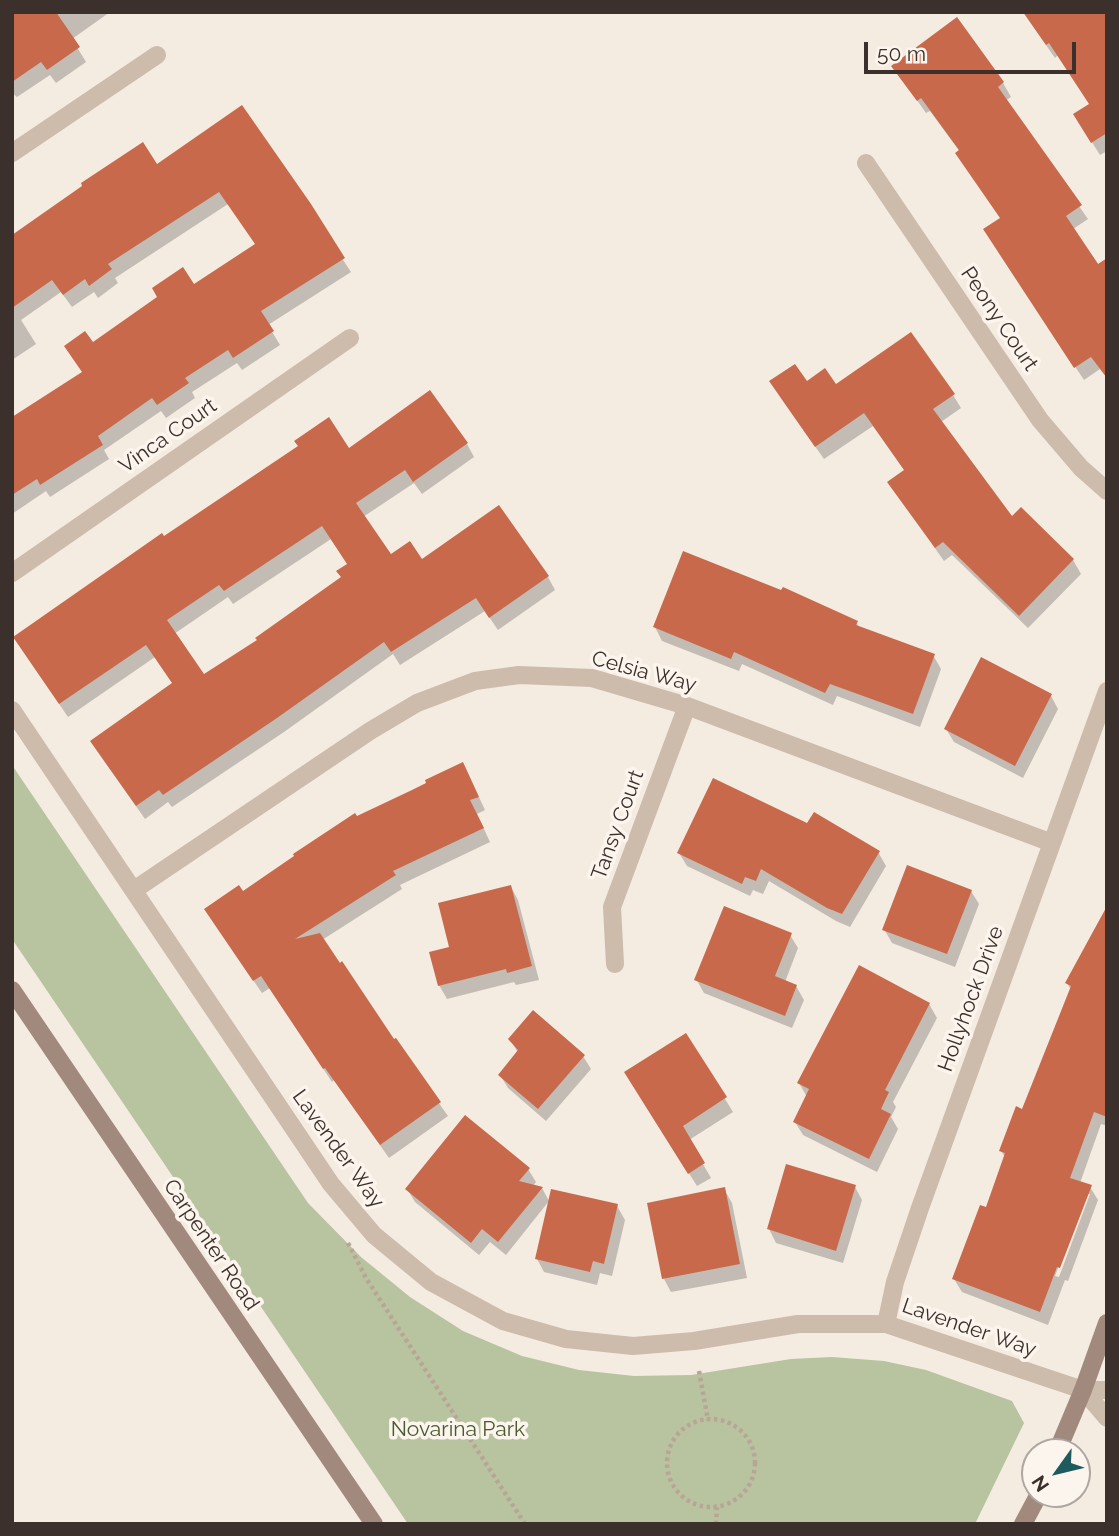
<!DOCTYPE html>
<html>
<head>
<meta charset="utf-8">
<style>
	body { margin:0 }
	#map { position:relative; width:1119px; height:1536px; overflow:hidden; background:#f4ebe1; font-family:Raleway,sans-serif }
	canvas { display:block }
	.frame { position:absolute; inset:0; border:14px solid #3b302b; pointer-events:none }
	.north { position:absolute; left:1021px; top:1438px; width:70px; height:70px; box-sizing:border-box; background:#fbf5ee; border:2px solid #aea6a0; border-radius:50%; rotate:236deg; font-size:19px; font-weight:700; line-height:28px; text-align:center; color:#3b302b }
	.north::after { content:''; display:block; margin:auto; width:24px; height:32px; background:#1f5a5e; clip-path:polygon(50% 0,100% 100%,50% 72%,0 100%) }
	.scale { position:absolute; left:864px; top:42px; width:212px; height:32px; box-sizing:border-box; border:4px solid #3b302b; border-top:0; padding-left:9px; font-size:21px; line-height:24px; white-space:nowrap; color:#3b302b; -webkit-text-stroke:5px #fbf5ee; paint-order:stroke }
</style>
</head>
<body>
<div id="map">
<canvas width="1119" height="1536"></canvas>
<div class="frame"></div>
<div class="north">N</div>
<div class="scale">50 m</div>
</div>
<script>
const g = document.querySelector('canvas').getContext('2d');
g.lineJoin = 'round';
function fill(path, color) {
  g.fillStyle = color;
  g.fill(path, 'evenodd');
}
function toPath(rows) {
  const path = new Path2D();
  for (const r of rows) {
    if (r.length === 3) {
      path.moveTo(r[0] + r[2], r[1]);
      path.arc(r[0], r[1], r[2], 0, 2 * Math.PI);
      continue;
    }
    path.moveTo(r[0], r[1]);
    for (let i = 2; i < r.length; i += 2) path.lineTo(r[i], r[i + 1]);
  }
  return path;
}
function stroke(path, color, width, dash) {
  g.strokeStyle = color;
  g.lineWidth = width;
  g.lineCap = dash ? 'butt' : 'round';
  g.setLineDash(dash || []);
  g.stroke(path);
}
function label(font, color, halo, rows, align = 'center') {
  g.font = font + ' Raleway,sans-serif';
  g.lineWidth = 7;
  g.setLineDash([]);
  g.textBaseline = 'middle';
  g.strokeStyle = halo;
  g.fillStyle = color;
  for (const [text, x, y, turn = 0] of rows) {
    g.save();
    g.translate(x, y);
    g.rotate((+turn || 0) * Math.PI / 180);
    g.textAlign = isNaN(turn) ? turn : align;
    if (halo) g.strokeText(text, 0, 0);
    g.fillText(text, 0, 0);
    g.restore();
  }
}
fill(toPath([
	[12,765,308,1203,361,1257,410,1297,463,1331,522,1356,579,1370,634,1376,691,1375,791,1359,832,1357,884,1361,926,1370,1012,1401,1024,1423,975,1524,408,1524,12,939]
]), '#b8c4a0');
fill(toPath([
	[12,12,110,12,72,39,86,62,56,83,50,75,17,97,12,93],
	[1023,12,1107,12,1107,151,1100,155,1083,128,1091,105,1058,55,1055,58],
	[957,20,1003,83,1011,97,1005,101,1088,219,1073,229,1107,276,1107,378,1100,369,1084,380,993,243,1002,219,960,152,930,111,926,113,893,66],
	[242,108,351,272,268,325,280,345,242,370,237,363,192,392,195,398,166,418,161,411,104,450,109,459,50,497,46,491,12,514,12,419,84,373,93,344,193,287,257,245,228,204,115,278,118,283,98,298,94,292,72,307,61,292,21,320,36,344,12,360,12,238,156,166],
	[806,383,953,395,961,408,941,422,1012,519,1021,510,1073,560,1081,574,1028,628,952,555,944,561,889,483,905,471,873,426,824,459,779,395],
	[467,444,474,457,422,494,414,483,363,517,390,557,548,577,555,590,498,630,485,611,400,665,393,654,284,732,172,807,168,802,145,819,100,755,173,684,155,657,68,717,23,651,164,539,349,451],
	[331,539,349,565,343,578,259,641,203,677,174,634,228,597,233,604],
	[857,623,860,629,933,655,941,669,920,727,837,696,833,705,742,664,739,671,662,641,655,627],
	[1051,696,1058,709,1023,778,954,742,946,729],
	[470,778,485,810,477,814,490,842,400,885,402,889,322,940,448,1116,389,1158,334,1080,332,1082,270,988,262,993,214,923,243,893,357,818],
	[808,826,878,852,886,866,850,927,836,921,769,881,763,894,753,890,750,896,687,866,679,853],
	[511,887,518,900,539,980,516,985,514,982,447,999,439,985,451,948],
	[971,891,979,904,955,967,892,943,884,929],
	[1107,925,1107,1126,1101,1124,1080,1183,1090,1187,1098,1200,1068,1281,1065,1280,1048,1325,962,1292,954,1279,987,1209,1005,1157,1001,1151,1023,1111,1071,990,1067,983],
	[1086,1194,1090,1194,1059,1277,1055,1276],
	[790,935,798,948,785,982,796,986,804,1000,792,1028,704,993,696,979],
	[929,1004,937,1018,893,1102,896,1107,891,1117,898,1129,877,1172,803,1135,795,1122,807,1097,799,1083],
	[686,1035,733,1112,689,1140,711,1178,697,1186,634,1086],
	[510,1039,583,1056,591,1069,546,1121,508,1088,500,1075,518,1053],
	[528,1169,536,1182,533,1186,542,1188,549,1201,506,1255,490,1242,479,1255,415,1202,407,1189],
	[855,1187,862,1200,843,1263,776,1243,769,1229],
	[724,1189,732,1203,747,1278,671,1292,664,1279],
	[617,1206,625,1220,612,1276,600,1273,597,1285,544,1272,537,1259]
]), '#0003');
fill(toPath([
	[12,12,56,12,80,47,47,70,41,62,12,82],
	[1023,12,1107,12,1107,133,1091,143,1073,114,1089,104,1049,43,1046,45],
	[957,17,1004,82,998,87,1082,205,1066,216,1098,264,1107,258,1107,378,1091,357,1074,368,983,229,1000,218,955,153,959,150,921,98,917,101,891,66],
	[242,105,311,204,345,258,261,311,274,331,233,358,228,350,185,378,189,383,157,405,152,398,98,436,103,445,40,485,37,479,12,495,12,417,82,372,64,346,85,331,93,342,157,297,152,288,183,267,194,284,255,244,219,192,108,264,112,269,89,286,85,279,63,295,52,280,12,308,12,235,82,186,81,183,143,142,157,164],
	[911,332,955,394,933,409,1012,516,1021,507,1074,559,1019,616,943,542,935,548,887,482,904,470,864,413,815,447,769,381,795,364,807,381,825,368,836,384],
	[430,390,468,443,413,482,405,470,356,503,391,554,410,541,422,559,499,505,549,576,489,618,476,598,391,652,384,642,277,718,163,795,159,790,136,806,90,741,172,683,146,645,59,704,13,637,162,533,164,536,298,446,294,441,329,417,349,448],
	[322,526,347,564,336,571,341,577,255,638,257,640,204,674,167,620,219,585,224,591],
	[683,551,781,590,783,587,858,621,856,625,935,654,913,714,830,684,825,693,734,652,731,659,653,627],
	[981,657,1052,694,1015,766,944,729],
	[463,762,479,797,470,800,484,828,393,871,396,875,295,939,320,933,340,963,342,961,394,1039,396,1038,441,1102,380,1145,325,1068,323,1069,261,976,253,981,204,909,239,885,243,891,294,856,293,854,355,813,357,816,412,790,426,783,425,780],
	[713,778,807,823,814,812,880,851,842,914,827,908,761,869,756,881,745,877,742,884,677,853],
	[907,865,972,890,947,954,882,930],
	[511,885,532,966,507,973,506,969,438,986,429,952,449,947,438,903],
	[724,906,792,933,775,976,797,985,785,1016,694,980],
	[1107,906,1107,1117,1094,1112,1070,1178,1092,1185,1060,1268,1057,1267,1040,1312,952,1279,980,1205,986,1207,1005,1153,999,1151,1016,1106,1022,1109,1071,986,1065,983],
	[859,965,930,1003,885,1090,889,1092,881,1109,891,1114,869,1159,793,1122,809,1089,797,1083],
	[533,1010,585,1055,538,1109,498,1075,518,1050,508,1039],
	[686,1033,727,1097,683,1126,705,1163,688,1174,624,1072],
	[465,1115,530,1168,519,1181,543,1187,498,1242,482,1229,471,1243,405,1189],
	[786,1164,856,1185,836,1251,767,1229],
	[725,1187,740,1264,662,1279,647,1203],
	[551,1189,618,1204,604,1264,593,1261,590,1272,535,1259]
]), '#c8694b');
stroke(toPath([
	[348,1243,366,1278,525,1524],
	[699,1371,708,1420],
	[711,1463,44],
	[716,1524,717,1507]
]), '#b9a596', 4.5, [3.5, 3.5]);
stroke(toPath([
	[12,153,157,55],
	[866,163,1040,420,1081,468,1107,491],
	[12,573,350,338],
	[12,710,331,1184,374,1235,431,1282,503,1321,566,1339,633,1346,694,1341,798,1324,886,1324,1083,1390,1107,1390],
	[134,890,370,731,417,703,475,681,519,675,592,678,687,706,1052,843],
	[615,964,612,907,687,706],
	[886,1324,895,1282,920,1208,1107,691],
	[1083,1390,1107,1418]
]), '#cdbbac', 18);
stroke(toPath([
	[12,990,374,1524],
	[1057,1452,1083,1390,1107,1323],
	[1023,1524,1039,1494]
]), '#a18a7d', 18);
label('21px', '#3b302b', '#fbf5ee', [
	["Peony Court",999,319,56],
	["Vinca Court",168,436,-35],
	["Celsia Way",644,672,15],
	["Tansy Court",618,825,-70],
	["Hollyhock Drive",971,999,-70],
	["Lavender Way",338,1149,54],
	["Carpenter Road",211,1245,56],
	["Lavender Way",969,1328,19]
]);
label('21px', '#4a5a2e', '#fbf5ee', [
	["Novarina Park",458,1430]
]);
</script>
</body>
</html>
